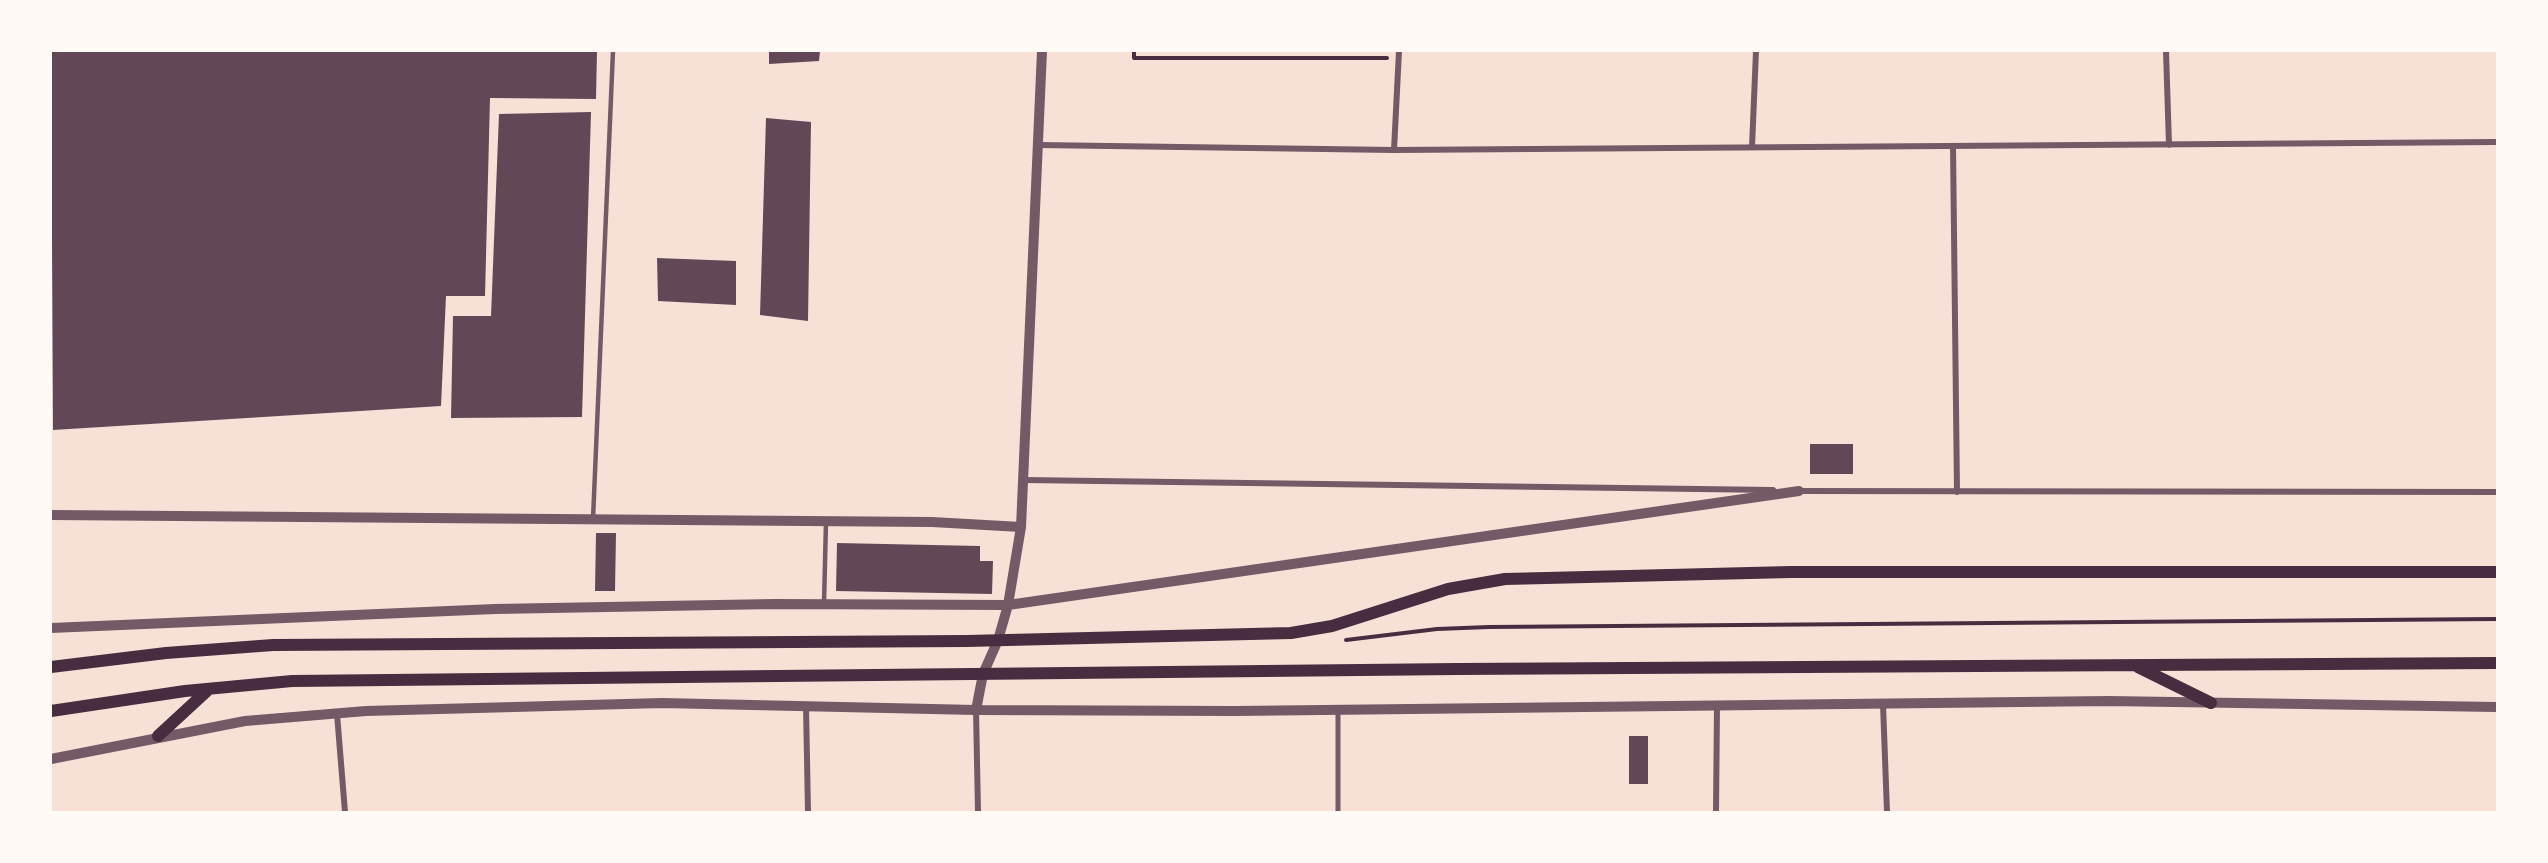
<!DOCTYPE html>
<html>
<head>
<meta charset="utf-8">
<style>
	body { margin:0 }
	#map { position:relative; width:2548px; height:863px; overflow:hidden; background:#f7e1d7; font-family:"Sofia Sans Condensed",sans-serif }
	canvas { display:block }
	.frame { position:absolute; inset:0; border:52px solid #fffaf5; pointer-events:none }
</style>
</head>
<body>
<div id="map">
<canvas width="2548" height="863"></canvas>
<div class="frame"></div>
</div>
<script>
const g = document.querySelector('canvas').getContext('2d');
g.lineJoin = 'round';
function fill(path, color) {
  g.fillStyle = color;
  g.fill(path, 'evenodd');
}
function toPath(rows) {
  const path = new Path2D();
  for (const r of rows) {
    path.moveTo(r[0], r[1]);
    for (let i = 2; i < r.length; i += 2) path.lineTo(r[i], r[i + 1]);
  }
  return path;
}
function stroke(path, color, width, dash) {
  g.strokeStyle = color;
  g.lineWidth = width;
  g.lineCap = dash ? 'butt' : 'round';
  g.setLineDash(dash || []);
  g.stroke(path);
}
fill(toPath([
	[51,51,597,51,596,99,490,98,485,296,446,296,441,406,53,430],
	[769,51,820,51,819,61,769,64],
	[591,112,582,417,451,418,453,316,491,316,499,114],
	[766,118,811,122,808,321,760,315],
	[657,258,736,261,736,305,658,301],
	[1810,444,1853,444,1853,474,1810,474],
	[596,533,616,533,615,591,595,591],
	[837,543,980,546,980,561,993,561,992,594,836,591],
	[1629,736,1648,736,1648,784,1629,784]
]), '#644757');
stroke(toPath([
	[1134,51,1134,58,1387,58],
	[1346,640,1437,629,1489,627,2497,619]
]), '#4a2c40', 4);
stroke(toPath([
	[593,519,613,51],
	[824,604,826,521]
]), '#755966', 4.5);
stroke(toPath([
	[1338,710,1338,812]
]), '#755966', 5);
stroke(toPath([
	[2166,51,2169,145],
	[1038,145,1394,150,2497,142],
	[1953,146,1957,492],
	[1752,147,1756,51],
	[1394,150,1399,51],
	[1023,480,1773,490],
	[1799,491,2497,492],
	[1883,704,1887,812],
	[806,706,808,812],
	[976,710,978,812],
	[337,714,345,812],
	[1716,812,1717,705]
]), '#755966', 6);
stroke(toPath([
	[51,515,932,522,1021,527],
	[51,628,495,609,774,604,1008,605,1799,491],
	[976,710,983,674,998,640,1008,605,1021,527,1042,51],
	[51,759,245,721,366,711,662,703,976,710,1235,711,2109,701,2497,707]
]), '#755966', 10);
stroke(toPath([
	[51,667,166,653,273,645,967,641,1291,633,1332,626,1448,589,1505,579,1791,572,2497,572],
	[2138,667,2211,703],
	[51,711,185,691,292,681,1458,669,2497,663],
	[158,736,209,689]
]), '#4a2c40', 12);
</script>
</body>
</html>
